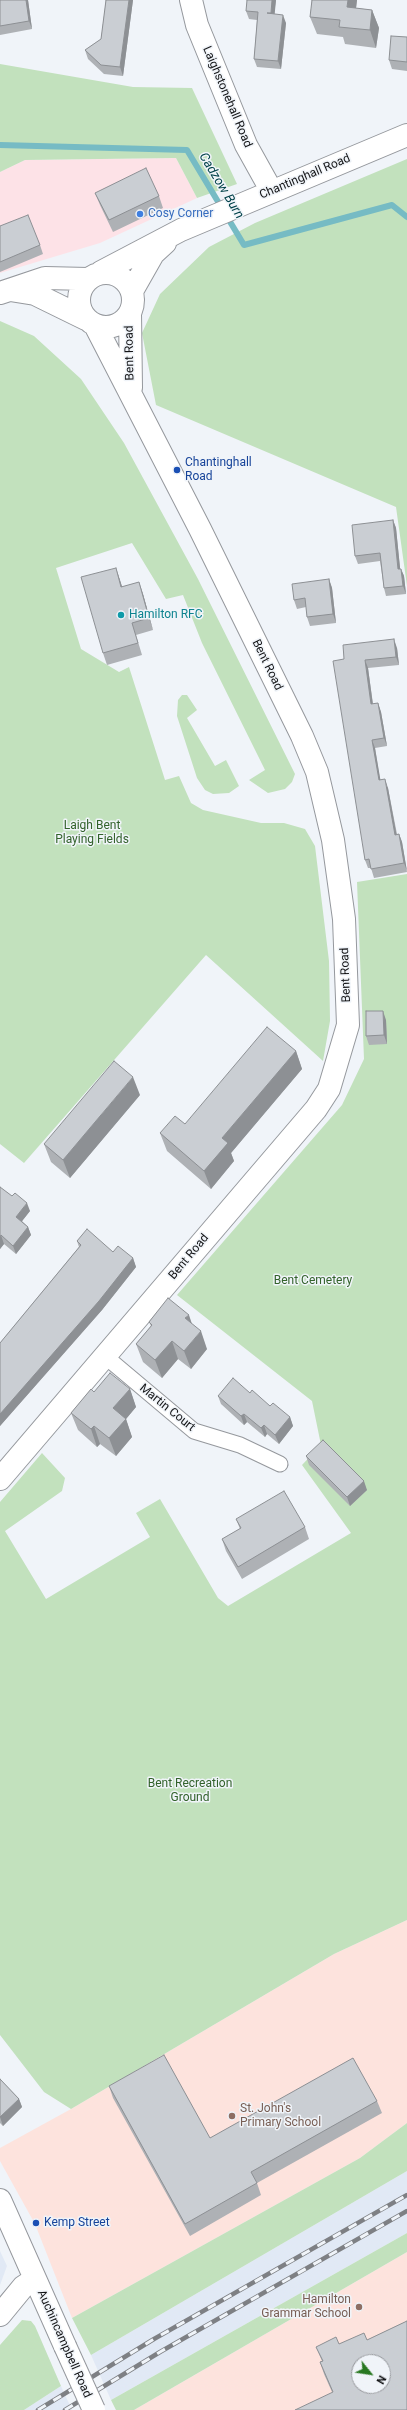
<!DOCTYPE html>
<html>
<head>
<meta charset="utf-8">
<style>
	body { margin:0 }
	#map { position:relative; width:407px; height:2410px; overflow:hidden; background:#f0f4f9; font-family:Roboto,sans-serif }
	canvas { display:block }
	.north { position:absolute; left:351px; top:2354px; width:40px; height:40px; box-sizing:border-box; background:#f0f4f9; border:1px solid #989a9e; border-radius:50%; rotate:120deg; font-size:11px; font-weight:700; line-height:16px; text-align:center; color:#131416 }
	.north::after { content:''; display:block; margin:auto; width:14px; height:18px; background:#287821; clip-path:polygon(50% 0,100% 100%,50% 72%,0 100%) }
</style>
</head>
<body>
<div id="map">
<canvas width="407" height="2410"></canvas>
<div class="north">N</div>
</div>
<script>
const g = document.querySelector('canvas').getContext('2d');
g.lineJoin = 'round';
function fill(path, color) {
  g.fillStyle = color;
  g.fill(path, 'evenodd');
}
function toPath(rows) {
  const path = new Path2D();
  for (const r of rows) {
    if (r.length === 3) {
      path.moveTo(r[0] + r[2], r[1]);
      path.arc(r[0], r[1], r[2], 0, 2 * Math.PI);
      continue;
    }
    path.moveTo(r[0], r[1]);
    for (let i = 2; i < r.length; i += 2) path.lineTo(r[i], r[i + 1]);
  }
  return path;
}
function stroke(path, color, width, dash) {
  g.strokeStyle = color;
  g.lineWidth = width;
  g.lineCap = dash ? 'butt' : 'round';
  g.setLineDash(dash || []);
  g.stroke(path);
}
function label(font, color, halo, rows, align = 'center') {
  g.font = font + ' Roboto,sans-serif';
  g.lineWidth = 3;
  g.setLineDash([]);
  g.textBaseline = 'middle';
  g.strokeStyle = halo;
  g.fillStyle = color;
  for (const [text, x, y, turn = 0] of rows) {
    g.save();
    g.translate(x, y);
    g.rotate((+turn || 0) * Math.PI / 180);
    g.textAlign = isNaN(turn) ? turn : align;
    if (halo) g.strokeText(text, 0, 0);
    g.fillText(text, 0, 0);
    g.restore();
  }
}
fill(toPath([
	[176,158,197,198,100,243,0,273,0,172,25,160]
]), '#fde2e7');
fill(toPath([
	[407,2171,407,2233,111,2400,91,2355],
	[0,2251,7,2266,0,2285],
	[61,2386,72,2410,24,2410]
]), '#e1e9f5');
fill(toPath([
	[407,1920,407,2123,360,2158,72,2318,35,2224,0,2161,0,2148,71,2109,334,1954],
	[407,2252,407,2410,134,2410],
	[359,2362,383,2362,383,2386,359,2386]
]), '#fde3dd');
fill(toPath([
	[0,64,133,87,192,88,237,184,197,198,176,158,25,160,0,172],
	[407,159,407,586,396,507,156,405,142,333,160,294,209,247,255,223],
	[0,321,34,336,81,379,124,443,198,579,295,774,292,782,285,789,268,793,249,780,265,770,202,643,183,595,166,599,132,543,56,568,81,649,119,672,129,667,165,780,179,776,191,803,203,810,261,823,284,823,305,829,315,846,329,961,330,1021,323,1061,206,955,24,1163,0,1144],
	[182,695,187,695,197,710,187,718,215,766,226,760,239,786,229,793,213,794,205,790,197,778,177,716,178,700],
	[407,874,407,1920,334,1954,71,2109,44,2092,0,2035,0,1502,42,1453,65,1478,62,1491,5,1531,46,1599,150,1537,136,1513,160,1499,218,1598,228,1606,351,1533,302,1465,321,1445,312,1401,177,1295,342,1105,364,1059,357,882],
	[407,2123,407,2171,91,2355,72,2318,360,2158],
	[407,2233,407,2252,134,2410,116,2410,111,2400],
	[22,2320,31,2321,35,2326,61,2386,24,2410,0,2410,0,2345]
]), '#c2e1bd');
stroke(toPath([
	[0,145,187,150,244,245,392,205,407,217]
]), '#76bbc4', 6);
const street = toPath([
	[106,1357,194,1431,240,1445,280,1464]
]);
const secondary = toPath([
	[191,0,197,25,246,145,271,190],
	[101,272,181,230,407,135],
	[106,300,27],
	[10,290,35,294,86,319],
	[132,291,153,254,165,243],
	[0,293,45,278,88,279],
	[130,313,131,388],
	[0,1479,316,1109,329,1089,348,1025,344,919,333,840,317,772,302,736,200,529,95,325],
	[0,2200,65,2346],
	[0,2315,23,2287,35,2279]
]);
stroke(street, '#95989d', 17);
stroke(secondary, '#95989d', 24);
stroke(street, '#fff', 15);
stroke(secondary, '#fff', 22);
const rail = toPath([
	[38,2410,154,2339,407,2195],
	[65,2410,160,2352,407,2211]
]);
stroke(rail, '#7e8084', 4.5);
stroke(rail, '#f0f4f9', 3, [9]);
const secondaryBridge = toPath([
	[65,2346,94,2410]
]);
stroke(secondaryBridge, '#95989d', 24, []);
stroke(secondaryBridge, '#fff', 22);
fill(toPath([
	[0,0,28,0,32,29,0,35],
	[106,0,133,0,123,76,104,74,88,59,85,50,101,39],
	[276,0,274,14,286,23,281,69,257,67,254,59,257,20,249,19,246,11],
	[312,0,357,0,356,8,372,10,379,28,376,48,345,44,343,37,317,34,310,17],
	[407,37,407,71,392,69,389,60],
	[95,193,159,196,163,208,113,232,100,205],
	[0,226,40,245,43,254,0,272],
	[393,520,396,528,400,569,401,569,404,576,406,594,386,596,384,588,380,561,358,564,355,556],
	[116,568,122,587,139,582,143,594,153,630,136,635,142,655,107,665,103,653],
	[329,579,332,588,336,623,310,626,307,617,306,607,297,609,294,600],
	[397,648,399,665,368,668,373,704,378,703,381,712,387,746,375,748,380,780,388,788,397,834,399,834,402,842,407,872,374,878,371,868,368,868,365,860,344,659],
	[386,1020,387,1044,369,1045,366,1036],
	[296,1051,302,1069,231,1153,234,1161,211,1189,167,1151,160,1133,185,1124],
	[140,1095,70,1178,51,1162,44,1144],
	[0,1187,30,1211,22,1221,28,1227,31,1235,16,1254,4,1244,0,1249],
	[77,1241,113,1252,133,1258,136,1267,102,1310,0,1426,0,1343,79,1247],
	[149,1322,207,1349,191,1369,178,1359,162,1378,143,1362,136,1344,151,1326],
	[130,1389,136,1407,126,1419,132,1437,116,1456,100,1444,97,1447,78,1430,71,1413,94,1392],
	[250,1393,270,1406,290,1417,293,1426,279,1444,267,1434,265,1437,247,1422,244,1425,221,1404,218,1396],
	[306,1456,367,1490,350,1506,309,1465],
	[236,1519,305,1527,309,1539,242,1579,226,1551,222,1539,240,1529],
	[0,2079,19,2099,22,2107,3,2126,0,2123],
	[109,2086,210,2138,377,2101,382,2113,257,2183,261,2195,190,2236,113,2098],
	[407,2321,332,2392,324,2374,320,2362,322,2361,316,2347,367,2340]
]), '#aeb1b5');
fill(toPath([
	[26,0,28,0,32,29,29,21],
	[129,0,133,0,123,76,120,67],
	[272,0,276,0,274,21,271,13],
	[348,0,357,0,354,25,347,7],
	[372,10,379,28,376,48,370,30],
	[283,15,286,23,281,69,278,61],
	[393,520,396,528,401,577,398,569],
	[116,568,120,580,126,599,121,587],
	[401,569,404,576,406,594,403,586],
	[329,579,332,588,336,623,333,614],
	[139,582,143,594,153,630,149,618],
	[394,639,397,648,399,665,396,657],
	[365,660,368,668,374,713,371,704],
	[378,703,381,712,387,746,384,738],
	[372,740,375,748,382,789,379,780],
	[385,779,388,788,398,843,395,835],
	[399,834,402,842,407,871,404,863],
	[383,1011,386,1020,387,1044,384,1035],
	[296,1051,302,1069,231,1153,234,1161,211,1189,204,1171,222,1138],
	[133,1077,140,1095,70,1178,63,1160],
	[27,1203,30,1211,19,1225,16,1217],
	[28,1227,31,1235,16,1254,13,1246],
	[1,1235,4,1244,0,1249,0,1237],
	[133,1258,136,1267,102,1310,0,1426,0,1414],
	[189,1315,195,1333,185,1318],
	[201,1331,207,1349,191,1369,184,1351],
	[172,1341,178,1359,162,1378,155,1360],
	[130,1389,136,1407,126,1419,132,1437,116,1456,109,1438,113,1408],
	[244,1414,247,1422,244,1425,241,1416],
	[290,1417,293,1426,279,1444,275,1435],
	[264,1425,267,1434,265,1437,261,1428],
	[94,1426,100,1444,97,1447,91,1429],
	[364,1481,367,1490,350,1506,347,1497],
	[19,2099,22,2107,3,2126,0,2117]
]), '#8d9094');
const building = toPath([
	[0,0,26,0,29,21,0,26,0,0],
	[106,0,129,0,120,67,101,65,85,50,101,39,106,0],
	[247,0,272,0,271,13,267,13,283,15,278,61,254,59,258,12,246,11,247,0],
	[312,0,348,0,347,7,372,10,370,30,339,27,340,20,310,17,312,0],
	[391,36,407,37,407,62,389,60,391,36],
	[146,168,159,196,109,220,95,193,146,168],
	[28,215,40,245,0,262,0,226,28,215],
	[393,520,398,569,401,569,403,586,384,588,380,553,355,556,352,525,393,520],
	[116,568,121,587,139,582,149,618,132,623,138,643,103,653,81,577,116,568],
	[329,579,333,614,307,617,305,598,294,600,292,584,329,579],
	[394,639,396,657,365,660,371,704,378,703,384,738,372,740,379,780,385,779,395,835,399,834,404,863,371,869,369,859,365,860,333,661,344,659,343,645,394,639],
	[366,1011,383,1011,384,1035,366,1036,366,1011],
	[267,1027,296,1051,222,1138,228,1143,204,1171,160,1133,175,1116,185,1124,267,1027],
	[114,1061,133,1077,63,1160,44,1144,114,1061],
	[0,1187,12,1196,15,1193,27,1203,16,1217,28,1227,13,1246,1,1235,0,1237,0,1187],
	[87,1229,113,1252,118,1246,133,1258,99,1301,0,1414,0,1343,81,1245,77,1241,87,1229],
	[168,1298,189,1315,185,1318,201,1331,184,1351,172,1341,155,1360,136,1344,152,1325,149,1322,168,1298],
	[110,1373,130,1389,113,1408,126,1419,109,1438,94,1426,91,1429,71,1413,91,1389,94,1392,110,1373],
	[233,1378,250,1393,252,1390,270,1406,273,1403,290,1417,275,1435,264,1425,261,1428,244,1414,241,1416,218,1396,233,1378],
	[323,1440,364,1481,347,1497,306,1456,323,1440],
	[284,1491,305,1527,238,1567,222,1539,241,1528,236,1519,284,1491],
	[164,2055,210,2138,353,2058,377,2101,251,2172,257,2183,185,2224,109,2086,164,2055],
	[0,2079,19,2099,0,2117,0,2079],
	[407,2321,407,2410,295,2410,333,2392,320,2362,323,2361,316,2347,336,2337,339,2344,364,2333,367,2340,407,2321],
	[359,2362,383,2362,383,2386,359,2386,359,2362]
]);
fill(building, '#caced3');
stroke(building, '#8d9094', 1);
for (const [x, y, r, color] of [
	[140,214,4,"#3f7fe0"],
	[177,470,4,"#1a4fb4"],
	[121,615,4,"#0f9aa8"],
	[232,2116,4,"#8d6e63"],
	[36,2223,4,"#1a4fb4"],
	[359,2307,4,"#8d6e63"]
]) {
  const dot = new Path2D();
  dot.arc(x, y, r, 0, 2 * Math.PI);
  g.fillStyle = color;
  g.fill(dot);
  stroke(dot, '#f0f4f9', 1.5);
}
label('12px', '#131416', '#f0f4f9', [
	["Laighstonehall Road",227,97,67],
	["Chantinghall Road",305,177,-23],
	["Bent Road",130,353,-91],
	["Bent Road",267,665,64],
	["Bent Road",346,975,-92],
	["Bent Road",189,1257,-50],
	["Martin Court",167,1408,39],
	["Auchincampbell Road",64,2344,66]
]);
label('12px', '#366cbe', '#f0f4f9', [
	["Cosy Corner",148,214]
], 'left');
label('12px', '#164399', '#f0f4f9', [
	["Chantinghall",185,463],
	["Road",185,477],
	["Kemp Street",44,2223]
], 'left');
label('12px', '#0d838f', '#f0f4f9', [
	["Hamilton RFC",129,615]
], 'left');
label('12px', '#32622b', '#f0f4f9', [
	["Laigh Bent",92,826],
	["Playing Fields",92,840],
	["Bent Cemetery",313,1281],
	["Bent Recreation",190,1784],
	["Ground",190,1798]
]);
label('12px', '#785e54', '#f0f4f9', [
	["St. John's",240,2109],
	["Primary School",240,2123],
	["Hamilton",351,2300,"right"],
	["Grammar School",351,2314,"right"]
], 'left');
label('italic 13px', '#004249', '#f0f4f9', [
	["Cadzow Burn",221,186,59]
]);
</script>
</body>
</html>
